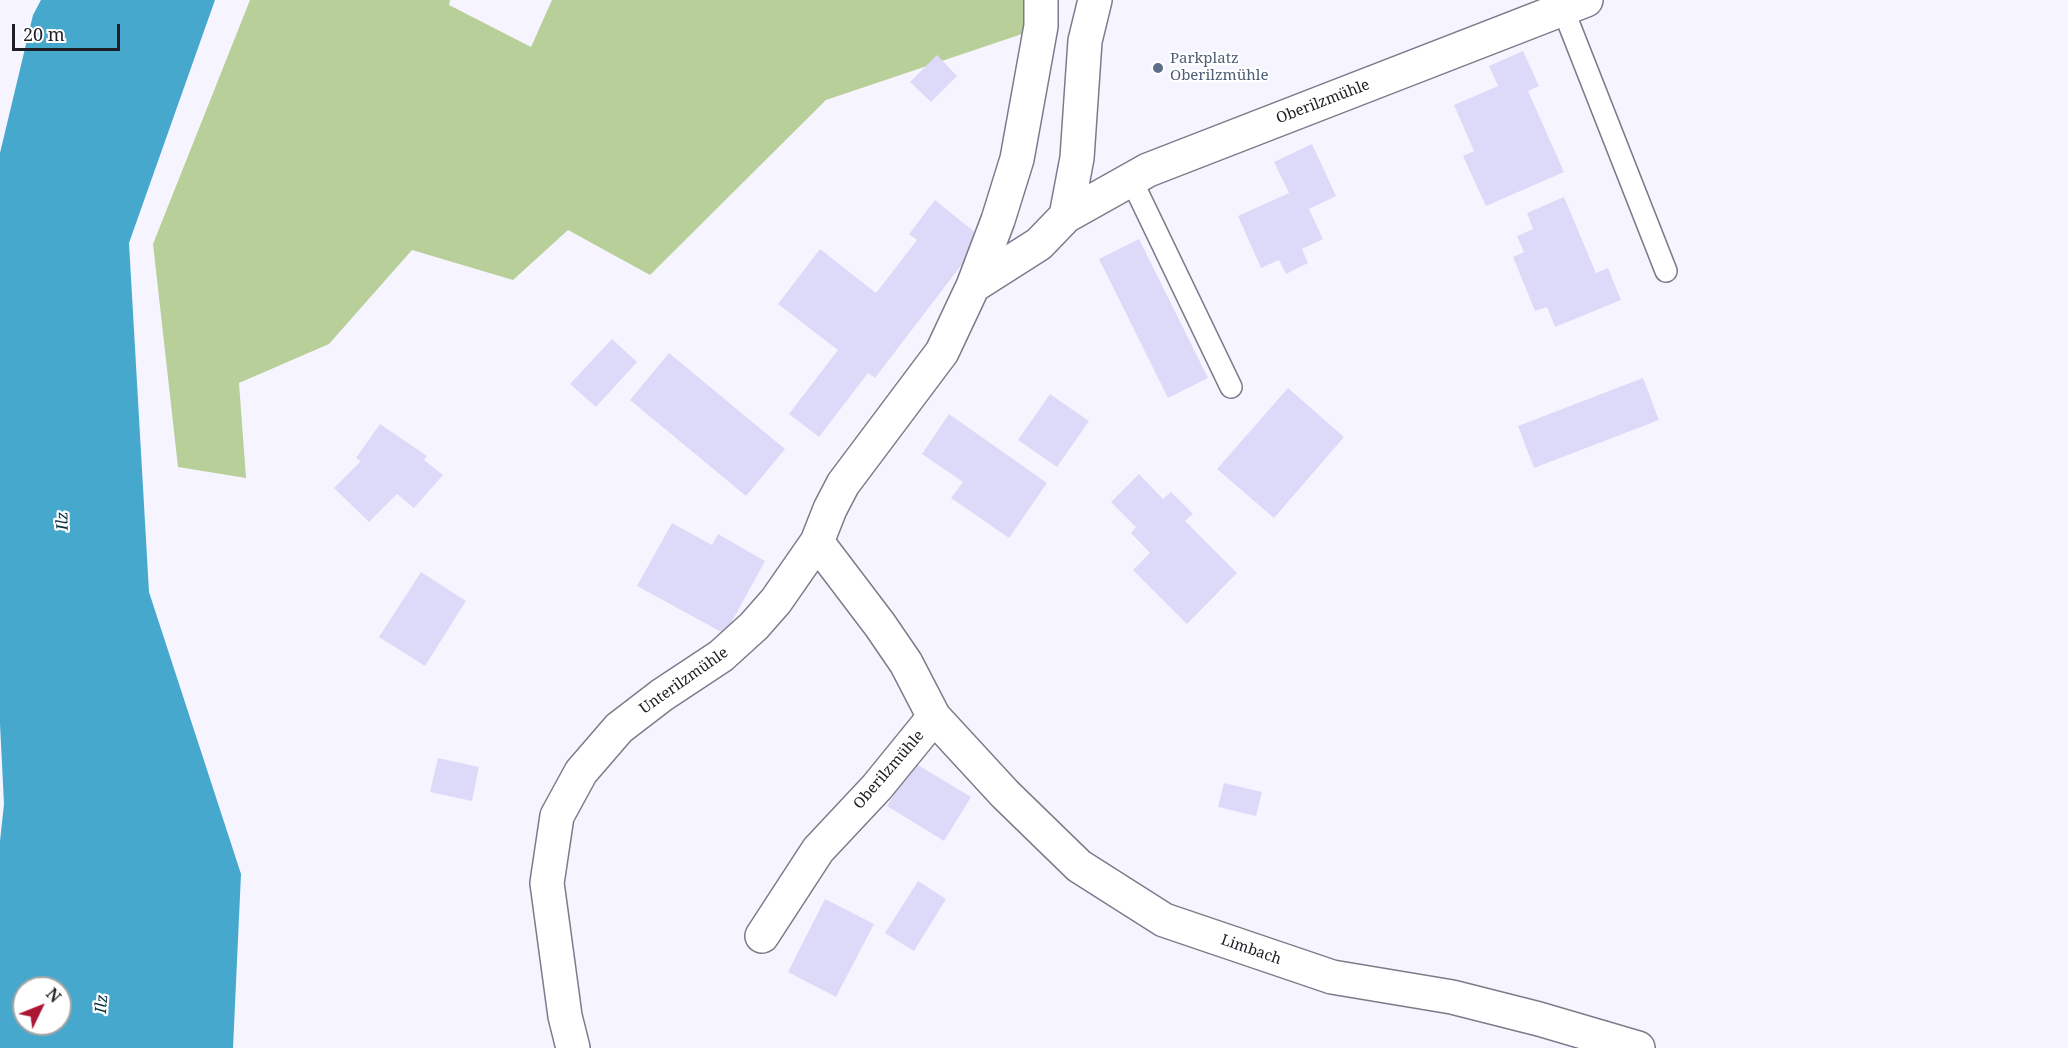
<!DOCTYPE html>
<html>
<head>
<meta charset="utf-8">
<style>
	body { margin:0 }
	#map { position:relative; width:2068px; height:1048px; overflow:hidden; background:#f6f5ff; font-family:"Noto Serif",serif }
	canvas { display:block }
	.north { position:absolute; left:12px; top:976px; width:60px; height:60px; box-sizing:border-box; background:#fff; border:2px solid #a5a5a7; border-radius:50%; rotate:47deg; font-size:16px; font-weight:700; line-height:24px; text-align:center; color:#1e1d23 }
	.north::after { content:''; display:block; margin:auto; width:21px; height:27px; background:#ab1633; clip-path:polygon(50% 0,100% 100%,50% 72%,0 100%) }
	.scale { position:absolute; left:12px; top:24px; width:108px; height:27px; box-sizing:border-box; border:3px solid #1e1d23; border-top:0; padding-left:8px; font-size:18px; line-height:21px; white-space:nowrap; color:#1e1d23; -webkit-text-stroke:4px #fff; paint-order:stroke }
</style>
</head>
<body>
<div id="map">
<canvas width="2068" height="1048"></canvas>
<div class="north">N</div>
<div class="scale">20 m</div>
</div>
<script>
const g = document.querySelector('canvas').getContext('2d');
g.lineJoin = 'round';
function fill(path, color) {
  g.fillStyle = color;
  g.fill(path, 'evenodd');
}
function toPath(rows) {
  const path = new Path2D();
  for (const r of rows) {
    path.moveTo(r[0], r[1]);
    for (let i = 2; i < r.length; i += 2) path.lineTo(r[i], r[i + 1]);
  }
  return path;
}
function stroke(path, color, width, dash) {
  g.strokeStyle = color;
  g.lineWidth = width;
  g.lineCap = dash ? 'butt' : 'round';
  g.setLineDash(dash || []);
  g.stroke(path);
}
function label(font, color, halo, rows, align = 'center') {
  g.font = font + ' "Noto Serif",serif';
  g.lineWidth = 4.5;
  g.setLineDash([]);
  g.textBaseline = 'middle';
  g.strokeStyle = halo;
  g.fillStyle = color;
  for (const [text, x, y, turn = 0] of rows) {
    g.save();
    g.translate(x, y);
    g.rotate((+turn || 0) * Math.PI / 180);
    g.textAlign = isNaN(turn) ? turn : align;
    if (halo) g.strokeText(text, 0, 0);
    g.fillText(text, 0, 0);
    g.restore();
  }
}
fill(toPath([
	[250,0,450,0,449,5,531,47,552,0,1025,0,1025,33,826,100,650,275,568,230,513,280,412,250,329,344,239,383,246,478,178,467,153,244]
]), '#b8cf99');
fill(toPath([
	[41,0,215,0,129,243,149,592,241,874,233,1048,0,1048,0,841,4,804,0,724,0,153,33,15],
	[24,988,60,988,60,1024,24,1024]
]), '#47a8ce');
fill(toPath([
	[1523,51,1539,86,1528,91,1564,172,1486,206,1463,156,1474,151,1454,105,1498,86,1489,66],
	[937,55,957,76,931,102,910,82],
	[1312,144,1336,196,1309,209,1323,239,1302,249,1308,263,1286,274,1279,260,1261,268,1238,216,1289,193,1274,162],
	[1564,197,1596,273,1608,268,1621,300,1555,327,1547,307,1535,311,1513,257,1524,252,1517,236,1533,229,1527,213],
	[935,200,982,238,875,378,868,373,819,437,789,414,838,350,778,304,820,249,876,293,917,240,909,234],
	[1139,239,1208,378,1168,398,1099,259],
	[612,339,637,362,596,407,570,384],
	[669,353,785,449,746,496,630,400],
	[1643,378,1659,420,1534,468,1518,426],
	[1288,388,1344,437,1274,518,1217,469],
	[1050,394,1089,421,1057,467,1018,440],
	[949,414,1047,483,1009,538,951,498,963,482,922,454],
	[380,424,427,456,424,460,443,475,414,508,397,494,369,522,334,488,361,461,356,458],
	[1139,474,1163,499,1171,492,1193,514,1185,521,1237,573,1187,624,1133,570,1150,553,1131,533,1136,527,1111,502],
	[672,523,712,545,718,534,765,561,725,634,637,586],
	[421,572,466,601,425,666,379,637],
	[438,758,479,767,472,801,430,792],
	[913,762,971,797,944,841,887,806],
	[1224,783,1262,792,1256,816,1218,807],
	[918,881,946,899,914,951,885,933],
	[825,899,874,924,836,997,788,972]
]), '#dddaf9');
const lane = toPath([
	[1563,9,1666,271],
	[1131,179,1231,387]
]);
const street = toPath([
	[1066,216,1077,158,1085,41,1095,0],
	[973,286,1039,244,1066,216,1148,170,1586,0],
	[817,542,880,625,906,663,934,717,1005,794,1079,866,1164,920,1332,977,1452,997,1539,1019,1638,1048],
	[762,936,818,850,877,787,934,717],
	[573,1048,565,1016,547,883,557,816,581,772,619,728,662,695,721,656,754,626,776,601,817,542,830,509,843,484,942,352,973,286,998,220,1017,159,1041,26,1041,0]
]);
stroke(lane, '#7c7b8a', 24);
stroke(street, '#7c7b8a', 36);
stroke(lane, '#fff', 21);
stroke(street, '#fff', 33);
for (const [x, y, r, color] of [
	[1158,68,6,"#5c6f8a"]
]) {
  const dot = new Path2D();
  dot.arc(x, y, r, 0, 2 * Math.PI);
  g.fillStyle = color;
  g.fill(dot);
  stroke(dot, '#fff', 2);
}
label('15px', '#4e5e75', '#fff', [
	["Parkplatz",1170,59],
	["Oberilzmühle",1170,76]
], 'left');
label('15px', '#1e1d23', '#fff', [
	["Oberilzmühle",1323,102,-21],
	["Unterilzmühle",684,681,-35],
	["Oberilzmühle",889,770,-49],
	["Limbach",1251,950,19]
]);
label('italic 16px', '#002e3e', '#fff', [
	["Ilz",63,521,-91],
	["Ilz",102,1004,-86]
]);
</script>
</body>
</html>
